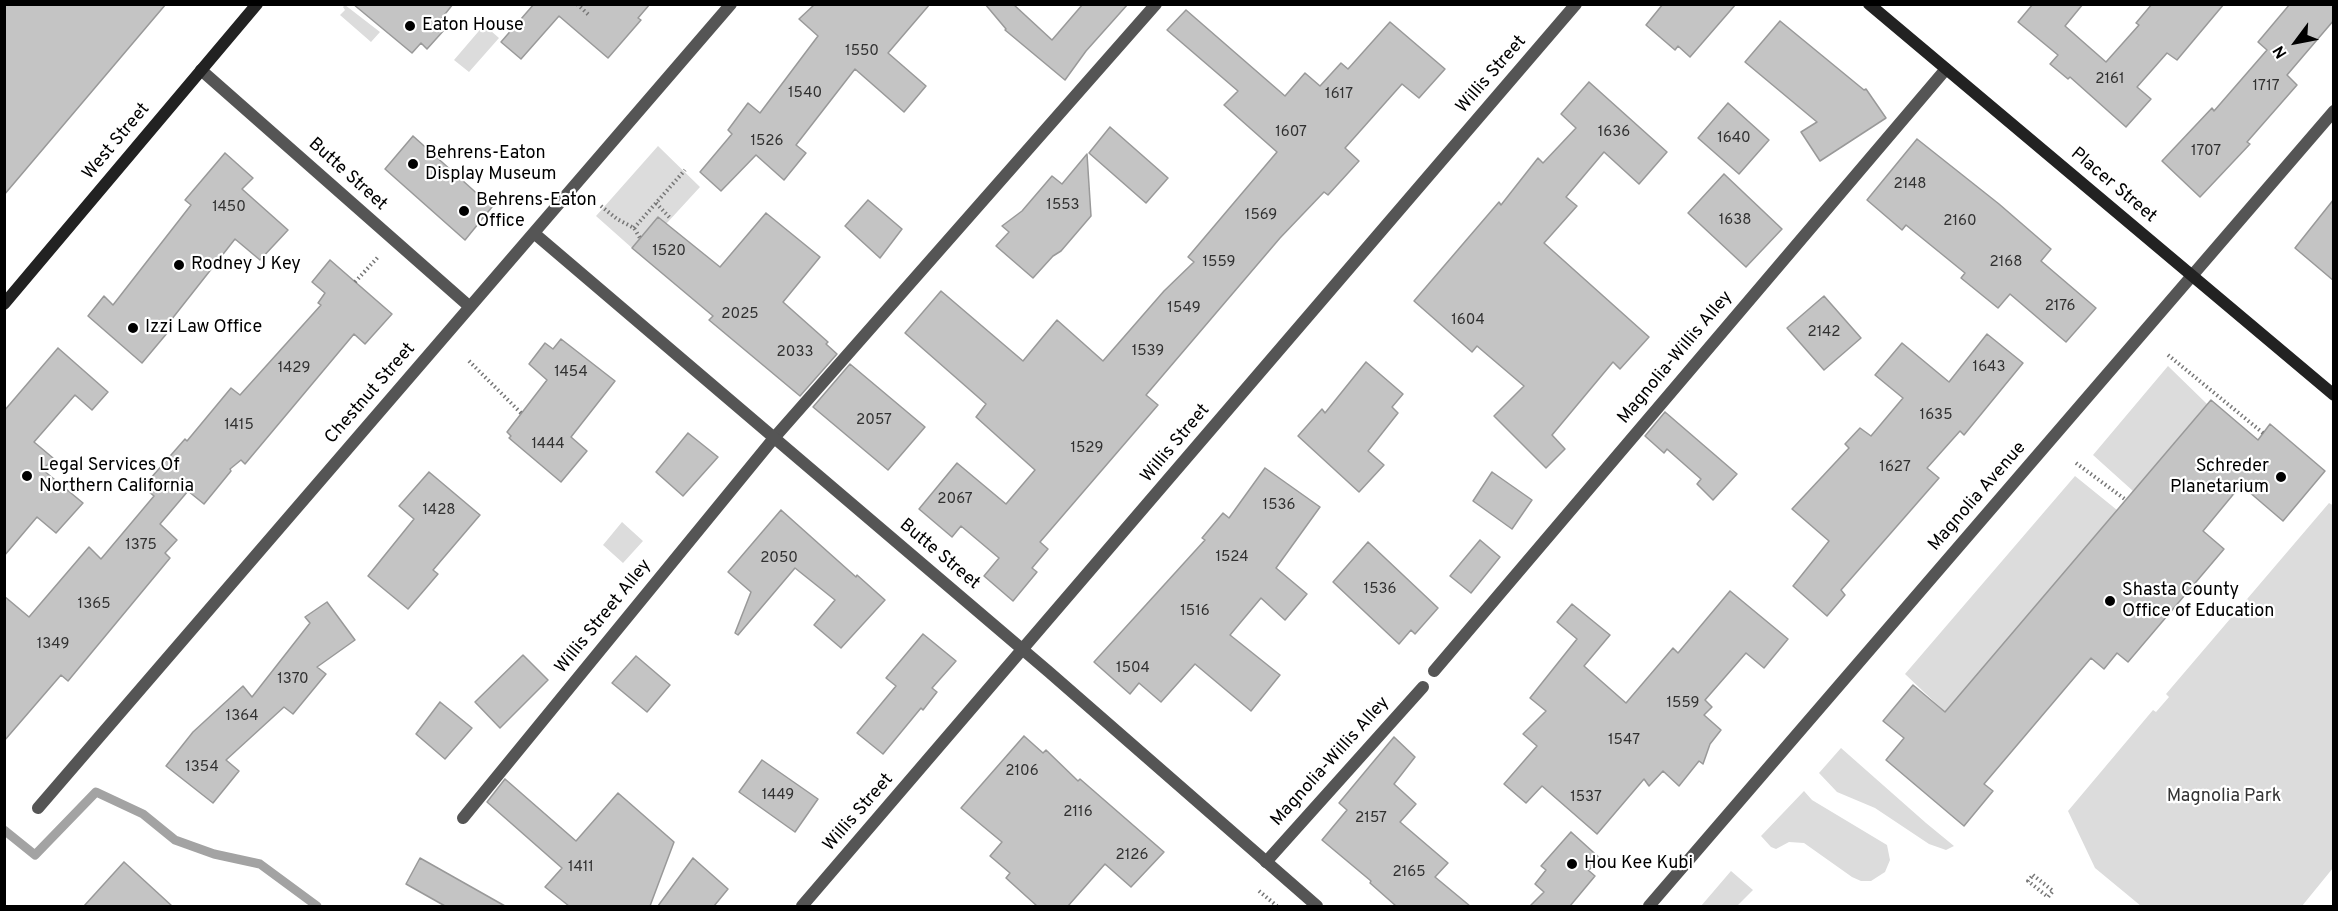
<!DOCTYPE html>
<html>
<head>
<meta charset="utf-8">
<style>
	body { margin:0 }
	#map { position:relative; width:2338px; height:911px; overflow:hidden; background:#fff; font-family:Overpass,sans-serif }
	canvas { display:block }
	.frame { position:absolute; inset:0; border:6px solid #000; pointer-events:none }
	.north { position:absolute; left:2266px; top:12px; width:60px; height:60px; -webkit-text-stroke:4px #fff; paint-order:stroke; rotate:238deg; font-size:16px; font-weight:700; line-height:24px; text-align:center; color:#000 }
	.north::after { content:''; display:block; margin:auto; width:21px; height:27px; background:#000; clip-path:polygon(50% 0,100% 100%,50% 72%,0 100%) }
</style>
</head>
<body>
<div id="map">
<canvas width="2338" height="911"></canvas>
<div class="frame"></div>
<div class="north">N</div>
</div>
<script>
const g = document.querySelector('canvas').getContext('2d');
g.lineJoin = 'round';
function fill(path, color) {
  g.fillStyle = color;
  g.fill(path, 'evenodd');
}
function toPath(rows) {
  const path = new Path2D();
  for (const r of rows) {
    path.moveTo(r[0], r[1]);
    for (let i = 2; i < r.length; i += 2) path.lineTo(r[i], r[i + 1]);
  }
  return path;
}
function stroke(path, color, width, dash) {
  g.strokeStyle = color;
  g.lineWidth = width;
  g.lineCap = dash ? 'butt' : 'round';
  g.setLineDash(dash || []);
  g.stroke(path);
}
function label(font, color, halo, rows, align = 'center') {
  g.font = font + ' Overpass,sans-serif';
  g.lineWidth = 4.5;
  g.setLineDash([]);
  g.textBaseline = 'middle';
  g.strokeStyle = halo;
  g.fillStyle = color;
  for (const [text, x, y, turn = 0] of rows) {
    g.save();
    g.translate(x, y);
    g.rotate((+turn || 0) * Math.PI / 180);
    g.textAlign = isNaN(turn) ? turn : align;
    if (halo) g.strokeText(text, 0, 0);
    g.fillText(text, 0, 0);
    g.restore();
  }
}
fill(toPath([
	[345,5,380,32,371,42,340,15,345,10,343,7],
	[484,25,499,38,469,72,454,60],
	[658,146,700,187,666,224,658,217,632,248,596,216],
	[2168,366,2207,404,2133,491,2093,455],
	[2075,476,2117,510,1945,712,1905,674],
	[2329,503,2334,506,2333,868,2302,906,2141,906,2095,868,2068,811,2153,710,2156,712,2169,697,2166,694],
	[622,522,643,541,623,563,603,545],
	[1841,748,1926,823,1954,846,1946,850,1929,844,1875,808,1837,792,1819,773],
	[1804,791,1812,800,1887,845,1890,860,1885,872,1871,881,1861,881,1852,877,1804,843,1789,842,1776,849,1771,847,1761,836],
	[1731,871,1753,890,1737,906,1701,906]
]), '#dcdcdc');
stroke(toPath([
	[4,830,35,855,96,792,143,814,175,840,214,854,260,864,317,906]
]), '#a3a3a3', 9);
const building = toPath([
	[4,4,166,4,4,195,4,4],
	[353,4,453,4,438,23,445,29,427,49,421,43,412,53,353,4],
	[534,4,650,4,638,18,641,20,608,58,559,16,521,59,501,42,534,4],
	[815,4,930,4,888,53,926,86,904,112,855,69,796,145,806,153,784,180,756,155,721,191,700,172,732,134,728,130,748,103,760,113,818,36,799,19,815,4],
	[985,4,1013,4,1052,40,1083,4,1128,4,1086,51,1065,80,1005,30,1006,29,985,4],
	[1663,4,1736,4,1690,57,1678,46,1675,50,1646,25,1663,4],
	[2033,4,2083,4,2065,26,2106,62,2139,25,2136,23,2152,4,2224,4,2177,60,2167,53,2137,87,2151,99,2126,127,2070,77,2068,79,2050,64,2058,55,2018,22,2033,4],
	[2290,4,2334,4,2334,20,2287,75,2297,85,2247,142,2250,144,2200,197,2162,161,2212,108,2214,111,2267,50,2258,42,2290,4],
	[1186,10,1285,96,1305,73,1320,86,1341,63,1348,69,1390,22,1445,69,1419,98,1402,84,1345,148,1359,161,1328,195,1324,192,1280,238,1146,395,1158,405,1040,542,1048,549,1032,568,1037,572,1013,601,984,576,999,558,961,526,952,537,919,509,957,463,1006,504,1035,470,976,417,986,404,905,333,941,291,1023,361,1057,320,1103,361,1164,291,1194,262,1188,257,1277,152,1224,105,1238,91,1167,30,1186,10],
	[1780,21,1864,90,1866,89,1886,118,1820,161,1801,132,1817,122,1745,62,1780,21],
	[1589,82,1667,152,1639,184,1604,152,1566,197,1577,206,1544,243,1649,337,1620,369,1613,362,1552,435,1565,449,1546,468,1494,416,1524,386,1477,346,1472,352,1414,301,1499,202,1501,205,1538,158,1543,163,1576,128,1561,114,1589,82],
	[1728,103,1769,140,1739,174,1698,138,1728,103],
	[1110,127,1168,178,1146,203,1089,153,1110,127],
	[413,136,492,207,465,240,385,169,413,136],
	[1917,139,1999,204,2051,249,2041,261,2096,308,2066,342,2010,294,1998,308,1961,278,1965,273,1906,225,1902,230,1867,200,1917,139],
	[225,153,253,178,242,189,288,230,260,260,235,239,164,329,168,332,142,363,88,316,104,296,113,305,191,205,185,200,225,153],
	[1087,154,1091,216,1061,251,1053,256,1033,278,996,246,1009,232,1002,226,1022,211,1052,176,1062,184,1087,154],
	[1724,174,1782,229,1746,267,1688,213,1724,174],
	[2334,199,2334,281,2295,248,2334,199],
	[868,200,902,229,880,258,845,226,868,200],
	[766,213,820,257,783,302,828,342,826,344,837,354,800,396,709,320,713,316,632,248,658,217,720,267,766,213],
	[330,260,392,314,365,344,354,334,245,464,241,460,230,469,231,471,204,504,188,491,160,524,177,540,165,553,170,558,68,681,61,675,4,741,4,596,29,617,89,547,101,559,154,496,143,487,185,439,187,441,231,388,240,395,321,305,318,303,325,293,312,282,330,260],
	[1824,296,1861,338,1824,370,1787,328,1824,296],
	[1987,334,2023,363,1964,435,1960,431,1927,468,1939,478,1841,590,1845,595,1827,616,1793,586,1829,541,1792,509,1849,448,1845,444,1860,428,1871,436,1903,398,1875,375,1902,343,1949,382,1987,334],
	[561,339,615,381,571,437,587,451,561,482,509,438,511,436,507,432,547,380,529,364,545,343,553,349,561,339],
	[58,348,108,392,92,410,75,395,34,442,53,458,43,470,83,503,56,533,37,517,4,556,4,411,58,348],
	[1366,362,1403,394,1392,407,1398,413,1368,451,1384,465,1359,492,1298,436,1322,409,1325,413,1366,362],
	[850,364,925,427,888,470,813,407,850,364],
	[2211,400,2258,440,2270,424,2325,471,2283,521,2241,485,2203,531,2224,549,2128,662,2117,653,2104,669,2091,658,1984,784,1993,791,1964,826,1886,760,1904,738,1883,721,1913,685,1945,712,2211,400],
	[1665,412,1737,474,1713,500,1697,484,1701,479,1667,449,1664,453,1645,436,1665,412],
	[688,433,718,457,683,496,656,472,688,433],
	[1265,468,1320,507,1276,568,1307,594,1285,620,1261,598,1230,635,1280,675,1251,711,1195,664,1161,702,1139,683,1130,694,1094,662,1205,540,1202,538,1223,513,1229,518,1265,468],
	[429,472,480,515,433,570,438,574,408,609,368,576,414,519,399,506,429,472],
	[1492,472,1532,500,1512,529,1473,501,1492,472],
	[781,510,856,577,857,575,885,600,841,648,814,625,835,600,795,568,738,635,735,633,751,592,728,572,781,510],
	[1480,540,1500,557,1471,593,1450,576,1480,540],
	[1368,542,1438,608,1415,634,1411,630,1399,644,1333,582,1368,542],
	[1730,591,1788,639,1764,668,1746,653,1705,700,1712,707,1704,715,1721,730,1710,744,1703,764,1699,761,1679,786,1663,771,1649,786,1644,779,1597,834,1542,786,1526,803,1504,784,1537,746,1523,734,1546,711,1530,698,1577,639,1557,622,1572,604,1610,635,1584,666,1626,703,1673,648,1678,653,1730,591],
	[327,602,355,640,317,667,326,674,293,714,284,707,226,760,239,771,213,803,166,766,193,732,243,686,252,697,310,623,305,617,327,602],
	[923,634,956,661,932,688,937,692,923,710,921,708,883,754,857,733,896,686,886,678,923,634],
	[523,655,548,680,500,728,475,702,523,655],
	[636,656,670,685,647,712,612,683,636,656],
	[440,702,472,728,445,759,416,734,440,702],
	[1024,736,1043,753,1046,750,1078,781,1080,779,1164,852,1131,887,1105,864,1068,906,1037,906,1006,878,1010,873,990,856,1002,842,961,808,1024,736],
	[1394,737,1415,757,1394,784,1416,804,1400,822,1448,863,1435,877,1470,906,1396,906,1370,883,1371,881,1322,840,1347,810,1339,803,1394,737],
	[762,760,818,799,795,832,739,792,762,760],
	[505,779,576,841,618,793,674,842,650,906,569,906,545,887,562,868,487,802,505,779],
	[1571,832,1603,861,1588,870,1595,876,1570,906,1530,906,1544,892,1535,884,1546,870,1541,866,1571,832],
	[420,858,505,906,445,906,406,884,420,858],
	[693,858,728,889,714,906,658,906,693,858],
	[124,862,172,906,84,906,124,862]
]);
fill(building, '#c4c4c4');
stroke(building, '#999', 1.5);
stroke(toPath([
	[577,4,590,16],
	[682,4,682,5],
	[656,203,671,219],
	[601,206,617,219,634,228,640,238],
	[634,228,685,170],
	[355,282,379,256],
	[2168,355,2263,433],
	[469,361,521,413],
	[2076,463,2126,500],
	[2033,875,2053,891,2048,897,2028,881,2033,875],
	[1259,891,1277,906]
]), '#777', 4, [1.5, 3]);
stroke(toPath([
	[1434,671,1946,69],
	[463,818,774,438,1156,4],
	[1266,862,1423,687]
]), '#555', 12);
stroke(toPath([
	[201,70,470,307],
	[535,234,1049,672,1317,906],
	[38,808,731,4],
	[802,906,1576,4],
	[1649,906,2334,111]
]), '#555', 12);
stroke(toPath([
	[1869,4,2334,395],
	[4,304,257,4]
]), '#222', 12);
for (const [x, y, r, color] of [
	[410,26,6,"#000"],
	[413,164,6,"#000"],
	[464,211,6,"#000"],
	[179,265,6,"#000"],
	[133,328,6,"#000"],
	[27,476,6,"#000"],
	[2281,477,6,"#000"],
	[2110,601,6,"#000"],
	[1572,864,6,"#000"]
]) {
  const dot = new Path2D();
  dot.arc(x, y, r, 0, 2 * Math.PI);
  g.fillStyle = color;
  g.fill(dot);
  stroke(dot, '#fff', 2);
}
label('15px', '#313131', null, [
	["1550",862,52],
	["2161",2110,80],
	["1717",2266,87],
	["1540",805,94],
	["1617",1339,95],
	["1607",1291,133],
	["1636",1614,133],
	["1640",1734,139],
	["1526",767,142],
	["1707",2206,152],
	["2148",1910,185],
	["1553",1063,206],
	["1450",229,208],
	["1569",1261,216],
	["1638",1735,221],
	["2160",1960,222],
	["1520",669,252],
	["1559",1219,263],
	["2168",2006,263],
	["2176",2060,307],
	["1549",1184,309],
	["2025",740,315],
	["1604",1468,321],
	["2142",1824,333],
	["1539",1148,352],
	["2033",795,353],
	["1643",1989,368],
	["1429",294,369],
	["1454",571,373],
	["1635",1936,416],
	["2057",874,421],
	["1415",239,426],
	["1444",548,445],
	["1529",1087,449],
	["1627",1895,468],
	["2067",955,500],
	["1536",1279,506],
	["1428",439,511],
	["1375",141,546],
	["1524",1232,558],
	["2050",779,559],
	["1536",1380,590],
	["1365",94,605],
	["1516",1195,612],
	["1349",53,645],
	["1504",1133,669],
	["1370",293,680],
	["1559",1683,704],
	["1364",242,717],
	["1547",1624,741],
	["1354",202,768],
	["2106",1022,772],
	["1449",778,796],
	["1537",1586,798],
	["2116",1078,813],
	["2157",1371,819],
	["2126",1132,856],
	["1411",581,868],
	["2165",1409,873]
]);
label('18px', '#000', '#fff', [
	["Eaton House",422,26],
	["Behrens-Eaton",425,154],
	["Display Museum",425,175],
	["Behrens-Eaton",476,201],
	["Office",476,222],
	["Rodney J Key",191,265],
	["Izzi Law Office",145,328],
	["Legal Services Of",39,466],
	["Northern California",39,487],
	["Schreder",2269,467,"right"],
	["Planetarium",2269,488,"right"],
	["Shasta County",2122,591],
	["Office of Education",2122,612],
	["Hou Kee Kubi",1584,864]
], 'left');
label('18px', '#000', '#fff', [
	["Willis Street",1492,75,-49],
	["West Street",117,142,-50],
	["Butte Street",347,175,42],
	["Placer Street",2113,186,40],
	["Magnolia-Willis Alley",1676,358,-50],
	["Chestnut Street",371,394,-49],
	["Willis Street",1176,444,-50],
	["Magnolia Avenue",1978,497,-49],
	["Butte Street",939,555,40],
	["Willis Street Alley",604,617,-51],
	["Magnolia-Willis Alley",1331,762,-48],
	["Willis Street",859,813,-49]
]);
label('18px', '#333', '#fff', [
	["Magnolia Park",2224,797]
]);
</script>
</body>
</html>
